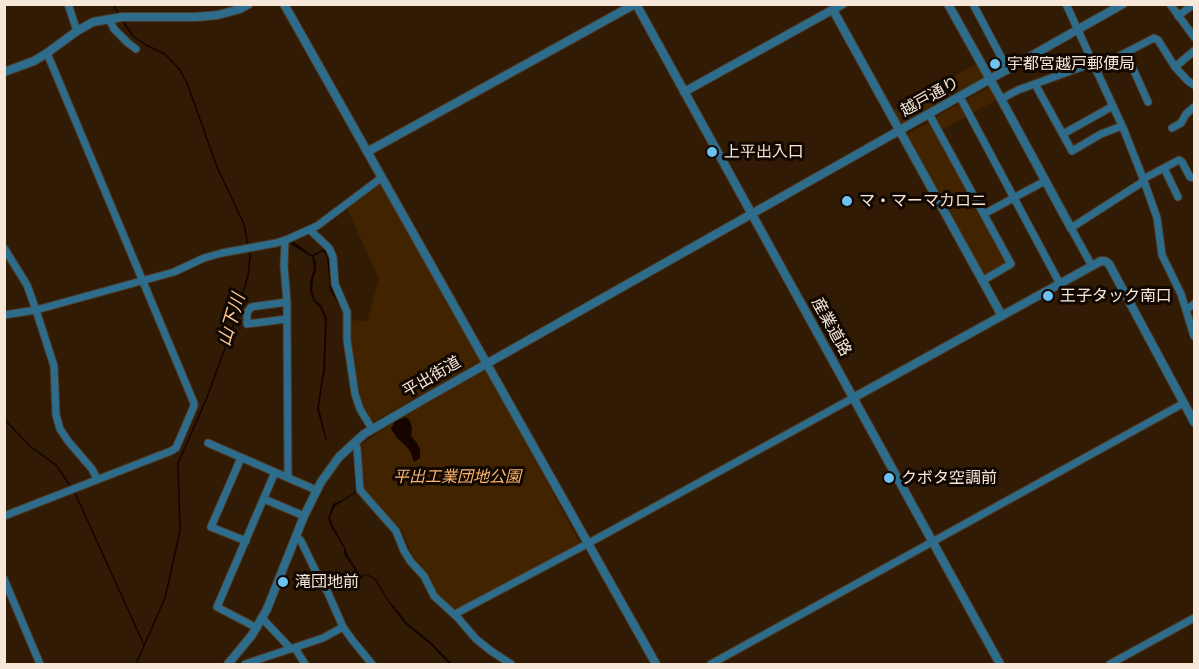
<!DOCTYPE html>
<html>
<head>
<meta charset="utf-8">
<style>
	body { margin:0 }
	#map { position:relative; width:1199px; height:669px; overflow:hidden; background:#311b04; font-family:"Libre Baskerville",serif }
	canvas { display:block }
	.frame { position:absolute; inset:0; border:6px solid #f6e7d9; pointer-events:none }
</style>
</head>
<body>
<div id="map">
<canvas width="1199" height="669"></canvas>
<div class="frame"></div>
</div>
<script>
const g = document.querySelector('canvas').getContext('2d');
g.lineJoin = 'round';
function fill(path, color) {
  g.fillStyle = color;
  g.fill(path, 'evenodd');
}
function toPath(rows) {
  const path = new Path2D();
  for (const r of rows) {
    path.moveTo(r[0], r[1]);
    for (let i = 2; i < r.length; i += 2) path.lineTo(r[i], r[i + 1]);
  }
  return path;
}
function stroke(path, color, width, dash) {
  g.strokeStyle = color;
  g.lineWidth = width;
  g.lineCap = dash ? 'butt' : 'round';
  g.setLineDash(dash || []);
  g.stroke(path);
}
function label(font, color, halo, rows, align = 'center') {
  g.font = font + ' "Libre Baskerville","Noto Sans JP",serif';
  g.lineWidth = 6;
  g.setLineDash([]);
  g.textBaseline = 'middle';
  g.strokeStyle = halo;
  g.fillStyle = color;
  for (const [text, x, y, turn = 0] of rows) {
    g.save();
    g.translate(x, y);
    g.rotate((+turn || 0) * Math.PI / 180);
    g.textAlign = isNaN(turn) ? turn : align;
    if (halo) g.strokeText(text, 0, 0);
    g.fillText(text, 0, 0);
    g.restore();
  }
}
fill(toPath([
	[976,64,983,76,982,80,905,124,898,122,892,111],
	[989,87,993,89,998,99,940,131,934,118],
	[931,121,1010,263,984,277,907,138,908,134],
	[380,184,414,241,480,361,369,424,360,409,347,320,367,321,379,278,347,209],
	[486,370,580,543,454,610,435,592,411,552,401,529,362,488,361,445,393,422]
]), '#422300');
fill(toPath([
	[294,242,312,255,324,249,330,256,333,288,345,311,345,347,343,347,343,312,330,290,327,257,323,251,314,256,316,262,316,270,313,280,312,290,315,300,321,305,327,318,325,372,323,380,319,408,327,441,326,441,317,409,323,371,325,319,320,307,314,302,310,291,310,281,314,269,312,257,290,244],
	[406,417,410,421,412,428,411,436,417,443,420,450,420,458,414,462,410,451,405,445,397,438,391,429,395,421],
	[353,452,355,452,357,492,335,506,330,517,333,526,346,549,347,554,361,576,367,574,376,579,388,600,398,611,406,622,432,643,452,664,449,664,430,644,405,624,387,600,375,580,367,575,360,578,344,554,344,548,331,527,328,518,333,504,342,500,355,492]
]), '#150400');
stroke(toPath([
	[113,4,118,13],
	[122,20,133,36,146,45,165,54,179,69,187,83,217,167,244,224,248,246],
	[4,419,31,447,56,465,71,487],
	[74,491,144,645],
	[136,664,165,598,180,531,178,463,206,400,232,329,248,276,250,256,249,251]
]), '#150400', 1.5);
const minor = toPath([
	[68,4,77,31],
	[973,4,1008,70],
	[1066,4,1093,63,1104,64,1154,38,1158,40,1175,67,1188,81,1194,85],
	[1170,4,1194,37],
	[1178,16,1194,4],
	[109,19,114,29,128,43,136,49],
	[1126,53,1148,102],
	[1175,67,1194,51],
	[1035,84,1072,151,1101,134,1122,126],
	[960,97,1060,284],
	[1001,99,1018,90,1093,63,1124,130,1144,181,1157,218,1162,255,1181,294,1194,336],
	[929,114,1011,264,982,281],
	[1172,128,1181,123,1186,114,1194,107],
	[1063,134,1113,106],
	[1164,168,1178,197],
	[1143,179,1179,160,1182,162,1190,177,1194,178],
	[984,214,1045,181],
	[310,230,329,248,333,257,335,284,347,312,347,340,355,394,360,409,372,429],
	[285,241,284,266,287,302],
	[4,248,27,285,36,310,54,366,56,415,60,429,68,441,92,469,97,479],
	[1092,266,1071,228,1144,181],
	[1186,310,1194,304],
	[4,315,36,310,174,272,204,258,222,253,276,243,288,239,317,226,381,178],
	[287,319,247,324,247,313,251,307,287,302,287,319,288,478],
	[355,442,357,448,360,490,396,531,404,551,411,562,424,576,434,596,458,618,476,639,491,651,511,664],
	[208,443,316,490],
	[241,458,211,527,246,541],
	[264,499,304,516],
	[4,516,171,451,176,448,194,406,194,403,47,53],
	[296,536,301,541,317,574,328,593,343,627,353,641,372,664],
	[4,579,40,664],
	[455,614,587,544,853,398],
	[262,618,291,649],
	[257,628,217,607,275,472],
	[295,648,305,664],
	[245,664,323,638,343,627],
	[711,664,1184,403],
	[1110,664,1194,618]
]);
const tertiary = toPath([
	[284,4,656,664],
	[636,4,1000,664],
	[948,4,1001,99,1071,228],
	[833,10,1002,316],
	[4,72,34,61,47,53,77,31,93,22,122,17,196,17,218,15,240,9,249,4],
	[684,92,843,4],
	[367,152,635,4],
	[853,398,1101,261,1105,261,1109,264,1194,422],
	[228,664,252,635,267,609,304,516,321,482,339,457,364,434,426,398,1123,4]
]);
stroke(minor, '#4d3822', 9);
stroke(tertiary, '#4d3822', 10);
stroke(minor, '#2e6c8c', 7);
stroke(tertiary, '#2e6c8c', 8);
for (const [x, y, r, color] of [
	[995,64,6,"#6cc3f2"],
	[712,152,6,"#6cc3f2"],
	[847,201,6,"#6cc3f2"],
	[1048,296,6,"#6cc3f2"],
	[889,478,6,"#6cc3f2"],
	[283,582,6,"#6cc3f2"]
]) {
  const dot = new Path2D();
  dot.arc(x, y, r, 0, 2 * Math.PI);
  g.fillStyle = color;
  g.fill(dot);
  stroke(dot, '#120802', 2);
}
label('16px', '#f6e7d9', '#120802', [
	["宇都宮越戸郵便局",1007,64],
	["上平出入口",724,152],
	["マ・マーマカロニ",859,201],
	["王子タック南口",1060,296],
	["クボタ空調前",901,478],
	["滝団地前",295,582]
], 'left');
label('16px', '#f6e7d9', '#120802', [
	["越戸通り",930,97,-29],
	["産業道路",831,327,61],
	["平出街道",432,377,-30]
]);
label('italic 16px', '#fdb56d', '#120802', [
	["平出工業団地公園",457,477]
]);
label('italic 18px', '#ffc895', '#120802', [
	["山下川",232,320,-73]
]);
</script>
</body>
</html>
